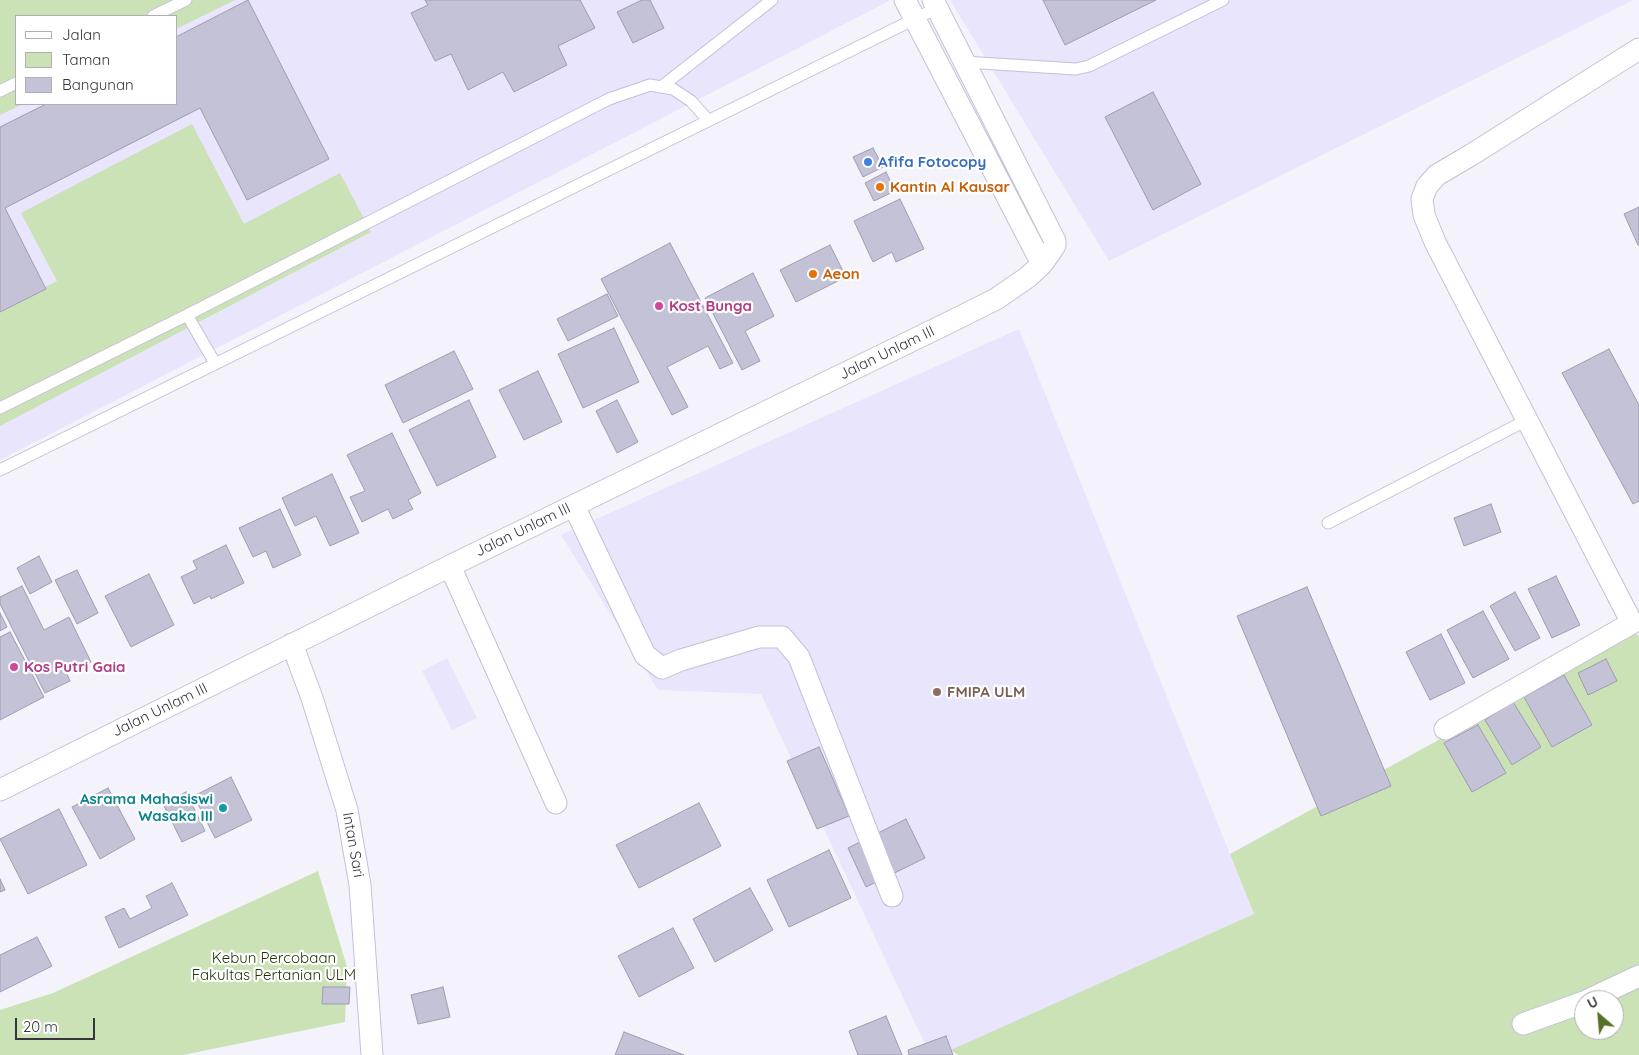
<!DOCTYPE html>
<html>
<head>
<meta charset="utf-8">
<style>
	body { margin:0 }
	#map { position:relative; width:1639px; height:1055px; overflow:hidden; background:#f4f3fb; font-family:Quicksand,sans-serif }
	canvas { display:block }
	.legend { position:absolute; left:15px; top:15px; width:162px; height:90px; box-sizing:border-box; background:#fff; border:1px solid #afaeb1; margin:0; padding:6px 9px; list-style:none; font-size:15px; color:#36353d }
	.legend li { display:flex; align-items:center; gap:10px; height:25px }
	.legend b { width:25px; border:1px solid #afaeb1 }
	.north { position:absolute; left:1574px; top:990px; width:50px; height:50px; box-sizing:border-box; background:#fff; border:1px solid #afaeb1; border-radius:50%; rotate:333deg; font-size:14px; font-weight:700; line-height:20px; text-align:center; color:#36353d }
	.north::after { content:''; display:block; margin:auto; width:18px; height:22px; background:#557226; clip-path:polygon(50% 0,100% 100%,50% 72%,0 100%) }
	.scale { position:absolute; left:15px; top:1018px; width:80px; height:22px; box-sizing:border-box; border:2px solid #36353d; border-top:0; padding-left:6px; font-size:15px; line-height:18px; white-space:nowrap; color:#36353d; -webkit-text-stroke:4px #fff; paint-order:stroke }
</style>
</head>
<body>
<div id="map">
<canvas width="1639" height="1055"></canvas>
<ul class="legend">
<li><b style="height:6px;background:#fff"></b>Jalan</li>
<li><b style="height:14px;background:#cae2b6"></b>Taman</li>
<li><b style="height:14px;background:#c4c2d7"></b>Bangunan</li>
</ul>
<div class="north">U</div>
<div class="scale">20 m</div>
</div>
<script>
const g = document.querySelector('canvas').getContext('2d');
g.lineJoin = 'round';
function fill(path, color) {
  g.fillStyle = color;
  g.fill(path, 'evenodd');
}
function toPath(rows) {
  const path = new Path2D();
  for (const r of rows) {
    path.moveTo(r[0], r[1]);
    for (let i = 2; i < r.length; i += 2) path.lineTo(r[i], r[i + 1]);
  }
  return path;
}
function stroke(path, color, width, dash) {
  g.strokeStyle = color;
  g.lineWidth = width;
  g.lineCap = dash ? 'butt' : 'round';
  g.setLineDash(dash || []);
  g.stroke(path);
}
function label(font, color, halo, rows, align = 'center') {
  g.font = font + ' Quicksand,sans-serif';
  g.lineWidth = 4.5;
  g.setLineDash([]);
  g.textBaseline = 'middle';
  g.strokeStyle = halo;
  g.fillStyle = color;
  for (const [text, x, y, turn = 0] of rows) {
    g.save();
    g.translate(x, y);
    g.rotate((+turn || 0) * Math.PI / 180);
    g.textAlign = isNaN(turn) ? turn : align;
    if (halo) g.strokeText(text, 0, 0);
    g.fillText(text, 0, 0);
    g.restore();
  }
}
fill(toPath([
	[198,0,888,0,889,1,0,460,0,102,16,104,176,104,176,16],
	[950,0,1634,0,1109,261],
	[1019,329,1254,914,946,1055,930,1055,761,694,658,690,561,535],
	[447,658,477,718,452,730,422,671]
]), '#e8e5fc');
fill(toPath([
	[0,0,235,0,176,29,176,16,16,16,16,104,23,104,0,115],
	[192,124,244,224,340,173,371,232,0,426,0,311,57,281,21,213],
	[1636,632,1639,637,1639,1055,958,1055,951,1050,1254,914,1230,854],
	[1584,1000,1614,1000,1614,1030,1584,1030],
	[318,871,347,967,345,1022,183,1055,0,1055,0,1010,53,993]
]), '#cae2b6');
const building = toPath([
	[248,0,329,159,247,200,200,108,5,208,46,289,0,312,0,127,46,104,176,104,176,37,248,0],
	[425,0,580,0,595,28,558,46,567,65,514,92,503,72,468,90,451,54,435,61,411,13,428,5,425,0],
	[642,0,650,0,664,28,633,43,617,12,642,0],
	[1043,0,1156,0,1065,45,1043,0],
	[1153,92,1201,184,1153,210,1105,117,1153,92],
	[873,148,883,167,863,177,853,157,873,148],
	[886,172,895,191,874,201,865,183,886,172],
	[900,199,924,249,896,262,892,252,873,262,854,221,900,199],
	[1639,207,1639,245,1638,245,1624,214,1639,207],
	[670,243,733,363,720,369,708,346,667,367,688,407,672,415,601,279,670,243],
	[830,245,846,277,796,302,780,270,830,245],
	[753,273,774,316,745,331,760,361,742,370,705,298,753,273],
	[607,294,618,316,568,341,557,319,607,294],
	[614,328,639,382,583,408,558,354,614,328],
	[1609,349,1639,405,1639,501,1633,504,1562,373,1609,349],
	[454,351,473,389,403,423,385,385,454,351],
	[538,371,562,422,524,440,499,390,538,371],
	[469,400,496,457,437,486,409,430,469,400],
	[617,400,638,442,617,453,596,411,617,400],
	[392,433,421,493,408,500,413,509,393,519,388,509,362,522,350,497,365,491,347,455,392,433],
	[332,474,359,533,330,546,316,516,295,526,282,498,332,474],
	[1491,504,1501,532,1464,546,1454,518,1491,504],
	[280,509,301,555,273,568,266,551,253,557,239,528,280,509],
	[226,545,244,583,211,599,210,596,194,604,181,577,197,569,193,561,226,545],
	[39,556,52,582,30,594,17,568,39,556],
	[77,570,98,613,77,624,55,580,77,570],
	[149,574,174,625,131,647,105,596,149,574],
	[1556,576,1580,625,1552,638,1528,589,1556,576],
	[22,586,44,630,69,617,91,662,67,674,70,681,45,693,0,604,0,597,22,586],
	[1307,587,1391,786,1321,816,1237,616,1307,587],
	[1515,592,1540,638,1515,651,1490,606,1515,592],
	[1483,611,1509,659,1473,678,1447,630,1483,611],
	[0,613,7,627,0,631,0,613],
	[10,632,44,697,0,720,0,637,10,632],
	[1441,634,1465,683,1430,700,1406,652,1441,634],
	[1606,659,1617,681,1588,695,1578,673,1606,659],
	[1564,675,1592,725,1552,747,1524,697,1564,675],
	[1513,702,1541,747,1512,765,1485,720,1513,702],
	[1478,725,1506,773,1472,792,1444,743,1478,725],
	[819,747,849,816,817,829,787,761,819,747],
	[231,777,252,820,215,838,194,796,231,777],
	[108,788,135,839,100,859,72,807,108,788],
	[186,792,205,831,182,842,163,804,186,792],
	[699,803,721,846,639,888,616,845,699,803],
	[59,809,87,865,28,894,0,839,59,809],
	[906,819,925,858,866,887,848,848,906,819],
	[829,850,851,898,789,927,767,880,829,850],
	[0,879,5,890,0,892,0,879],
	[172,883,188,915,119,948,105,917,124,908,130,919,152,908,146,896,172,883],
	[750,888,773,930,715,962,693,919,750,888],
	[673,928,694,968,639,997,618,956,673,928],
	[37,937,52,966,0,992,0,955,37,937],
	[323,987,350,987,349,1004,322,1004,323,987],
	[443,987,450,1017,418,1024,411,995,443,987],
	[886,1016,902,1055,858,1055,849,1031,886,1016],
	[624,1032,684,1055,615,1055,624,1032],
	[946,1036,953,1055,909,1055,908,1050,946,1036]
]);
fill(building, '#c4c2d7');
stroke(building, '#9f9cb0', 1);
const service = toPath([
	[153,16,186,0],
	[964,62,1076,69,1089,66,1223,0],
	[661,87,772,0],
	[0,91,16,83],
	[187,315,215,363],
	[0,408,187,315,609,99,650,85,673,89,691,101,708,120],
	[0,470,937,8],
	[1328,523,1527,420]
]);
const minor = toPath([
	[905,0,1042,264],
	[574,506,645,655,662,668,681,660,759,637,782,637,799,657,892,896],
	[450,566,556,803],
	[292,644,312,698,347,810,360,885,372,1055],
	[1445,729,1632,623,1435,242,1424,215,1422,199,1427,186,1437,175,1471,155,1639,49],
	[0,790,450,566,948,323,996,299,1028,277,1042,264,1052,250,1055,245,1055,241,933,0],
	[1588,1000,1639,976],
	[1523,1024,1584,1002]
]);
stroke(service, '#c3c1d6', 13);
stroke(minor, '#c3c1d6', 23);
stroke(service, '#fff', 11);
stroke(minor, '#fff', 21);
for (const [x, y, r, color] of [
	[868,162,5,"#3f7fe0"],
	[880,187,5,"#e8710a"],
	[813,274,5,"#e8710a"],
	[659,306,5,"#d1479c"],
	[14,667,5,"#d1479c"],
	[937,692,5,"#8d6e63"],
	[223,808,5,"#0f9aa8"]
]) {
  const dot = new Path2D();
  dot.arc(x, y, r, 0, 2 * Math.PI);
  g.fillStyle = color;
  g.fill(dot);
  stroke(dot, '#fff', 2);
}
label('bold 15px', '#366cbe', '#fff', [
	["Afifa Fotocopy",878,162]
], 'left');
label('bold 15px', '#c56008', '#fff', [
	["Kantin Al Kausar",890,187],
	["Aeon",823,274]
], 'left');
label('bold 15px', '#b23c85', '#fff', [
	["Kost Bunga",669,306],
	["Kos Putri Gaia",24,667]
], 'left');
label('15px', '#36353d', '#fff', [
	["Jalan Unlam III",887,353,-26],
	["Jalan Unlam III",523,530,-26],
	["Jalan Unlam III",160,710,-26],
	["Intan Sari",353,845,80]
]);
label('bold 15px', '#785e54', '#fff', [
	["FMIPA ULM",947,692]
], 'left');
label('bold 15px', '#0d838f', '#fff', [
	["Asrama Mahasiswi",213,799],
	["Wasaka III",213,816]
], 'right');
label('15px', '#1c3200', '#fff', [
	["Kebun Percobaan",274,958],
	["Fakultas Pertanian ULM",274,975]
]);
</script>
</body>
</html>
